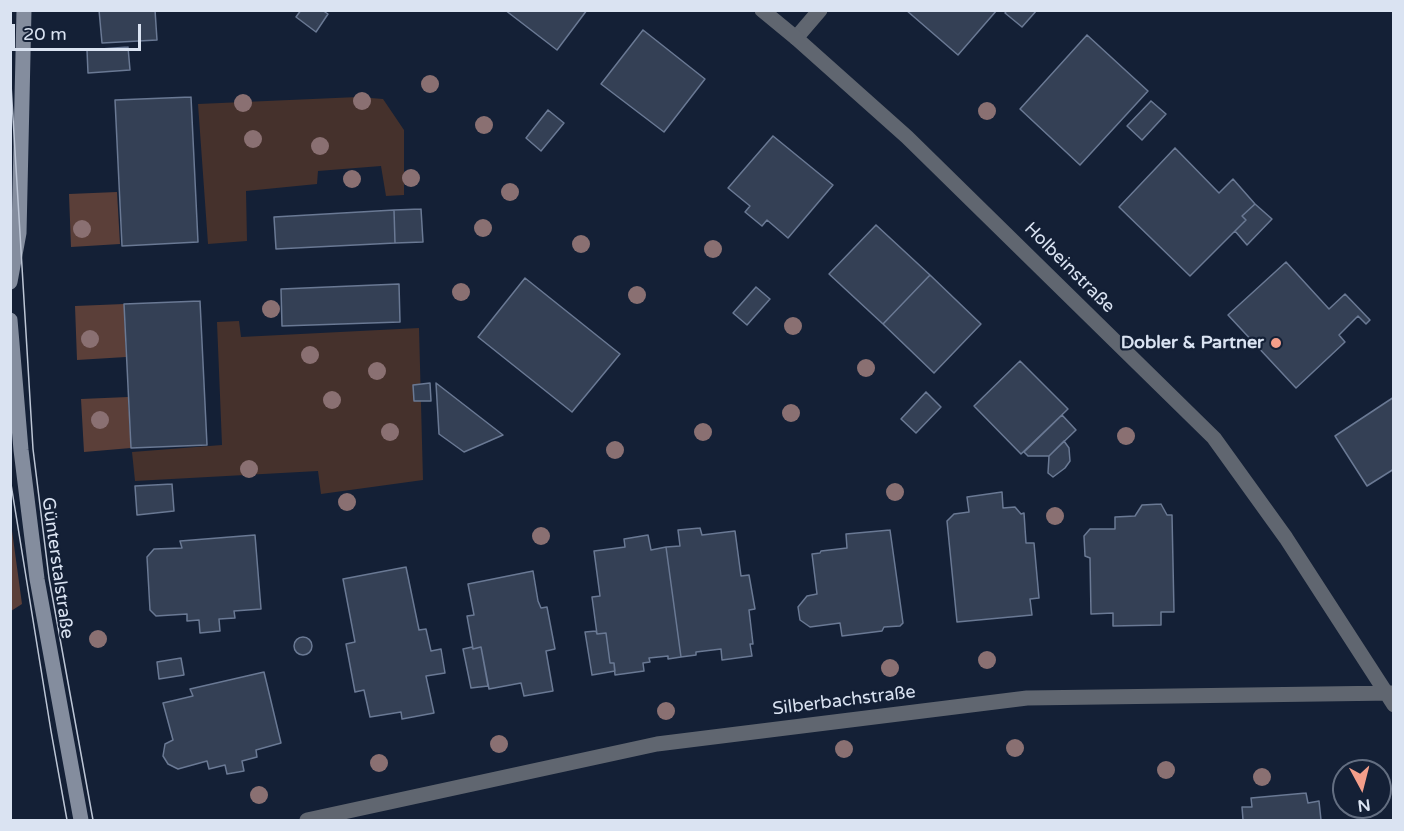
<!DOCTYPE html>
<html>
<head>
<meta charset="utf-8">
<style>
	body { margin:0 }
	#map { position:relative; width:1404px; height:831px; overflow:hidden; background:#142036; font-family:"Varela Round",sans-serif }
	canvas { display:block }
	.frame { position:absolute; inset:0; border:12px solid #dae3f2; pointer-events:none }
	.north { position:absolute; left:1332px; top:759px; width:60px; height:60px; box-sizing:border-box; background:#142036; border:2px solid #636e81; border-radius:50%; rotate:173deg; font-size:16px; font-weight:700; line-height:24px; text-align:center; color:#dae3f2 }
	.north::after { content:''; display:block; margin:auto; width:21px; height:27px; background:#f49e8a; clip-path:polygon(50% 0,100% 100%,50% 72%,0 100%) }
	.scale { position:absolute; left:12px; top:24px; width:129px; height:27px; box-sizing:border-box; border:3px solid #dae3f2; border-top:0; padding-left:8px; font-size:18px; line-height:21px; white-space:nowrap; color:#dae3f2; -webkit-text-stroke:4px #142036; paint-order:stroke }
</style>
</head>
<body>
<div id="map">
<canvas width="1404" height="831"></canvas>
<div class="frame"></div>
<div class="north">N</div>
<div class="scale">20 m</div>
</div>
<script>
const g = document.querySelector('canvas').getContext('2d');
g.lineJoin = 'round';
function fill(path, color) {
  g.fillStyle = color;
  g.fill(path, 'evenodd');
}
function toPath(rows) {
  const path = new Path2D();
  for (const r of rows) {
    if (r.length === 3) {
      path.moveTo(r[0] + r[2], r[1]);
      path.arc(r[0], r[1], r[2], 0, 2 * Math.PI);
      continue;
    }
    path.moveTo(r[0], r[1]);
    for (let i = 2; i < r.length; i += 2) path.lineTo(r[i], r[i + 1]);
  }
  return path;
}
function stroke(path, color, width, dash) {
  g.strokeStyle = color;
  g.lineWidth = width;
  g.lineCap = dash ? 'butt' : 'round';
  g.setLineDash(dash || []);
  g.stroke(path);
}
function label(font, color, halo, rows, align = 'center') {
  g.font = font + ' "Varela Round",sans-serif';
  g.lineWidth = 4.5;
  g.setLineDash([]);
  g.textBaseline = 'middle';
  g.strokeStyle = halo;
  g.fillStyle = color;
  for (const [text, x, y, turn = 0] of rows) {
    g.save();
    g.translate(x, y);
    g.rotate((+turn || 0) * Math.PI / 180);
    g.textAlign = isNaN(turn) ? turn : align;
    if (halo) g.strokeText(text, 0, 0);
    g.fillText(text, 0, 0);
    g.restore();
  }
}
fill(toPath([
	[358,97,383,99,404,130,404,195,386,196,381,166,318,171,317,184,246,191,247,241,208,244,198,104],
	[239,321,241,337,419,328,423,480,321,494,318,471,135,481,132,452,222,445,217,322]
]), '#45312c');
fill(toPath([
	[117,192,120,244,71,247,69,194],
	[124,304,126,357,77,360,75,306],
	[128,397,131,448,84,452,81,399],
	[10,516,22,604,11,611,10,611]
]), '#5b3f39');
const building = toPath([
	[99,10,155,10,157,40,102,43,99,10],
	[301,10,322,10,328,14,316,32,296,17,301,10],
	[505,10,587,10,557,50,505,10],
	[906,10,997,10,958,55,906,10],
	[1007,10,1037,10,1022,27,1005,13,1007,10],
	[643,30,705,79,664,132,601,84,643,30],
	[1087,35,1148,91,1080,165,1020,109,1087,35],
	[128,47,130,70,88,73,87,50,128,47],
	[191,97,198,242,122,246,115,100,191,97],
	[1151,101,1166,114,1142,140,1127,126,1151,101],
	[548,110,564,123,541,151,526,138,548,110],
	[773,136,833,185,788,238,767,220,762,226,745,212,750,206,728,188,773,136],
	[1175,148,1219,193,1233,179,1255,204,1242,216,1246,220,1190,276,1119,207,1175,148],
	[1255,204,1272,219,1247,245,1235,231,1246,220,1242,216,1255,204],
	[421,209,423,242,395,243,394,210,421,209],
	[394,210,395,243,276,249,274,217,394,210],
	[876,225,930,275,883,324,829,274,876,225],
	[1286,262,1329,309,1345,294,1370,320,1366,324,1358,316,1339,335,1345,342,1296,388,1228,315,1286,262],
	[930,275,981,324,934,373,883,324,930,275],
	[525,278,620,354,572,412,478,337,525,278],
	[399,284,400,322,282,326,281,289,399,284],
	[756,287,770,299,747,325,733,313,756,287],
	[200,301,207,445,131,448,124,304,200,301],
	[1020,361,1068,409,1021,454,974,406,1020,361],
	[430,383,431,401,414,401,413,385,430,383],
	[436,383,503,435,464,452,439,434,436,383],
	[926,392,941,407,916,433,901,419,926,392],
	[1394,397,1394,469,1367,486,1335,436,1394,397],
	[1062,415,1076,430,1049,456,1028,456,1024,452,1062,415],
	[1064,441,1069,448,1070,461,1065,468,1053,477,1048,473,1049,456,1064,441],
	[172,484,174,511,137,515,135,486,172,484],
	[1002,492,1003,508,1015,507,1021,514,1024,513,1026,543,1034,543,1039,598,1030,599,1032,615,957,622,947,521,954,514,969,512,967,497,1002,492],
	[1161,504,1167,515,1172,515,1174,612,1161,612,1161,625,1113,626,1113,613,1091,614,1090,558,1085,556,1084,536,1090,529,1115,529,1115,517,1135,516,1142,505,1161,504],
	[700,528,702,535,735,531,741,576,749,575,755,609,749,610,753,644,750,644,752,656,722,660,721,649,696,652,696,655,681,657,666,547,680,546,678,530,700,528],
	[890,530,903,623,900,626,884,627,882,631,842,636,840,623,810,627,800,620,798,607,807,596,817,594,812,554,820,553,821,551,847,548,846,534,890,530],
	[255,535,261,609,234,611,235,618,219,619,220,631,200,633,199,620,187,621,187,614,156,616,150,610,147,557,154,549,182,548,180,541,255,535],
	[648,535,651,550,666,547,681,657,668,659,668,656,649,658,650,662,643,663,644,671,615,675,614,663,610,663,606,633,597,634,592,597,600,596,594,551,625,547,624,539,648,535],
	[406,567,419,630,426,629,431,651,441,649,445,673,426,676,434,713,402,719,401,712,370,717,364,690,355,692,346,644,355,642,343,579,406,567],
	[533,571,538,601,541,608,547,607,555,649,546,651,553,691,524,696,521,683,489,689,481,647,473,649,467,616,474,615,468,584,533,571],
	[596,631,597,634,606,633,610,663,614,663,615,671,592,675,585,632,596,631],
	[303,646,9],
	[472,647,473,649,481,647,488,686,471,688,463,649,472,647],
	[181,658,184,675,159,679,157,662,181,658],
	[264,672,281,743,256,750,257,757,242,761,244,771,227,774,225,765,209,769,207,761,178,769,168,764,163,756,165,744,173,740,163,703,193,696,190,689,264,672],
	[1306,793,1308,803,1319,801,1321,820,1243,820,1242,807,1252,807,1251,798,1306,793]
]);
fill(building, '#344055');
stroke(building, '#6a7994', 1.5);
stroke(toPath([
	[796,38,820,10]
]), '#606670', 15);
stroke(toPath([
	[762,10,796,38,907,137,1214,438,1286,538,1394,705],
	[307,820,657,744,1027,698,1394,693]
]), '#606670', 15);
stroke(toPath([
	[10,282,19,233,24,10],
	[10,320,21,450,37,579,81,820]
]), '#848d9e', 15);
stroke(toPath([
	[10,68,33,449,49,578,93,820],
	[10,478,51,731,67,820]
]), '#bdc6d6', 1.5);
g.fillStyle = '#8a7072';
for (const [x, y] of [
	[430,84],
	[362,101],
	[243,103],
	[987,111],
	[484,125],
	[253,139],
	[320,146],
	[411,178],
	[352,179],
	[510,192],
	[483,228],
	[82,229],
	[581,244],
	[713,249],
	[461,292],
	[637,295],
	[271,309],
	[793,326],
	[90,339],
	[310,355],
	[866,368],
	[377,371],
	[332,400],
	[791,413],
	[100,420],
	[390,432],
	[703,432],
	[1126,436],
	[615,450],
	[249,469],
	[895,492],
	[347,502],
	[1055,516],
	[541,536],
	[98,639],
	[987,660],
	[890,668],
	[666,711],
	[499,744],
	[1015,748],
	[844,749],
	[379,763],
	[1166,770],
	[1262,777],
	[259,795]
]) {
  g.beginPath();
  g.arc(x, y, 9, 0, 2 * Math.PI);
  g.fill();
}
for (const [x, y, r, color] of [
	[1276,343,6,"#f49e8a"]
]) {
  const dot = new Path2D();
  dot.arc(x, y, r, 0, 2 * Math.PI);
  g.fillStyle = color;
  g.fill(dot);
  stroke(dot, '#142036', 2);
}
label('18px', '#dae3f2', '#142036', [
	["Holbeinstraße",1069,268,45],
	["Günterstalstraße",57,568,82],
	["Silberbachstraße",844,701,-7]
]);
label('bold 18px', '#dae3f2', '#142036', [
	["Dobler & Partner",1264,343]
], 'right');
</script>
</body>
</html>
